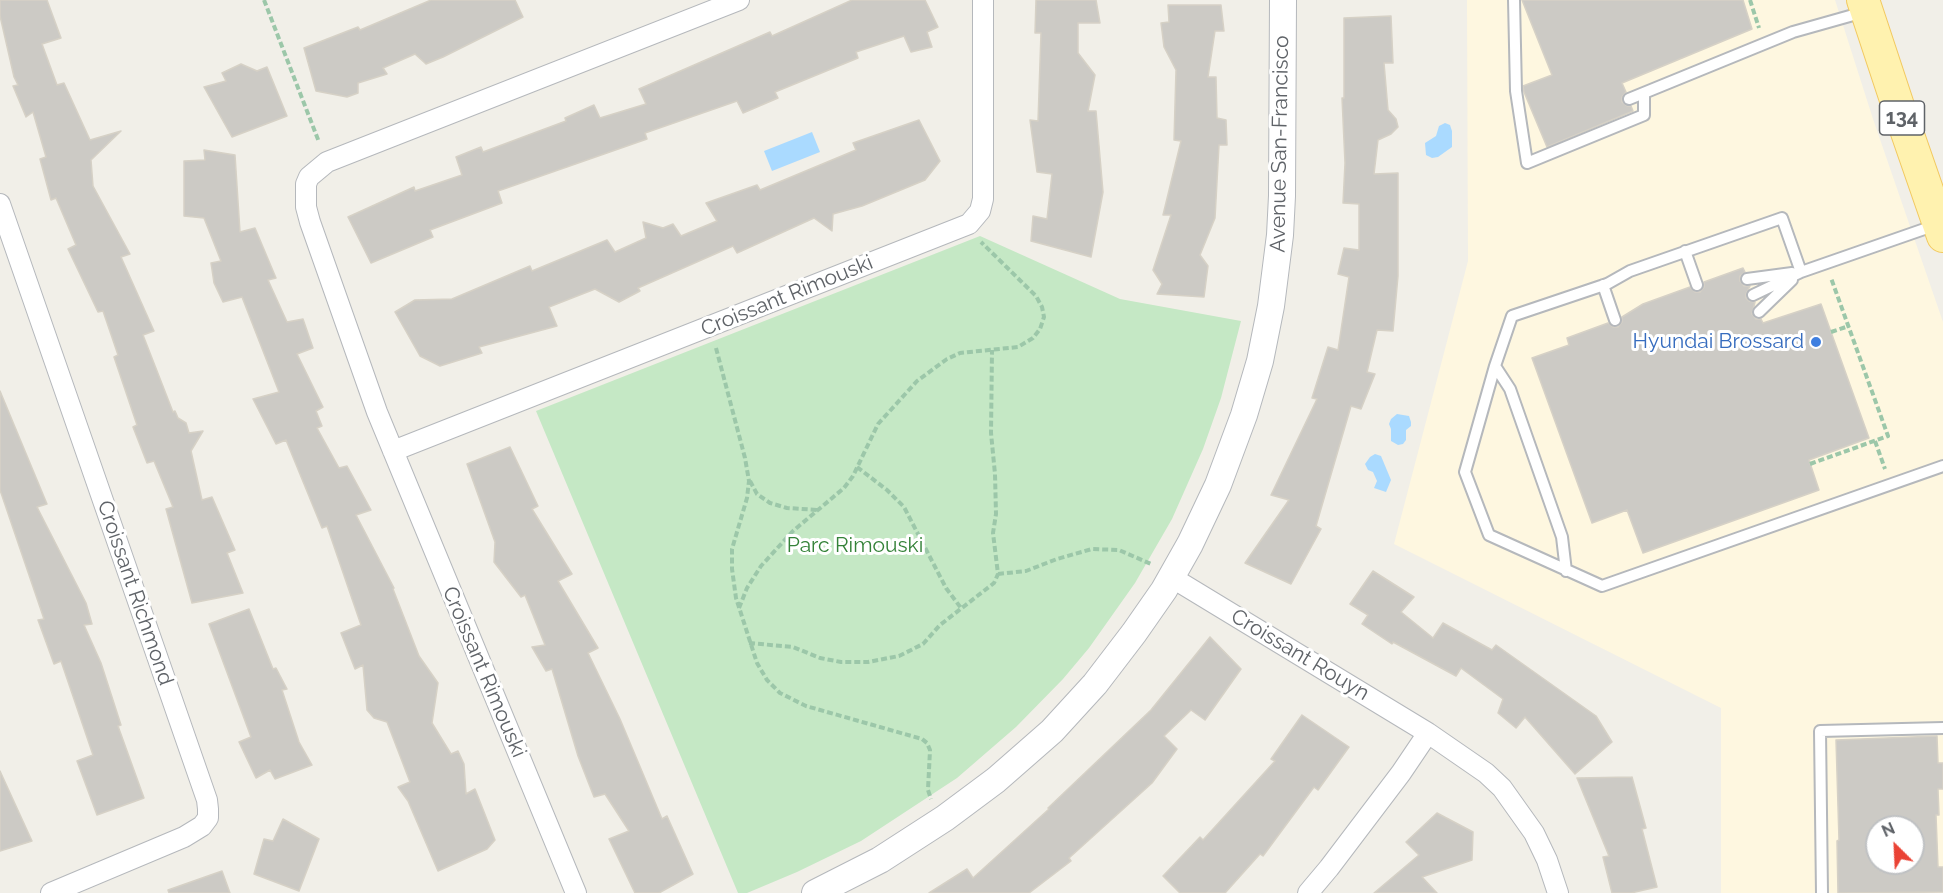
<!DOCTYPE html>
<html>
<head>
<meta charset="utf-8">
<style>
	body { margin:0 }
	#map { position:relative; width:1943px; height:893px; overflow:hidden; background:#f1efe8; font-family:Raleway,sans-serif }
	canvas { display:block }
	.north { position:absolute; left:1865px; top:815px; width:60px; height:60px; box-sizing:border-box; background:#fff; border:2px solid #bfc1c3; border-radius:50%; rotate:336deg; font-size:16px; font-weight:700; line-height:24px; text-align:center; color:#5f6368 }
	.north::after { content:''; display:block; margin:auto; width:21px; height:27px; background:#ea4335; clip-path:polygon(50% 0,100% 100%,50% 72%,0 100%) }
</style>
</head>
<body>
<div id="map">
<canvas width="1943" height="893"></canvas>
<div class="north">N</div>
</div>
<script>
const g = document.querySelector('canvas').getContext('2d');
g.lineJoin = 'round';
function fill(path, color) {
  g.fillStyle = color;
  g.fill(path, 'evenodd');
}
function toPath(rows) {
  const path = new Path2D();
  for (const r of rows) {
    path.moveTo(r[0], r[1]);
    for (let i = 2; i < r.length; i += 2) path.lineTo(r[i], r[i + 1]);
  }
  return path;
}
function stroke(path, color, width, dash) {
  g.strokeStyle = color;
  g.lineWidth = width;
  g.lineCap = dash ? 'butt' : 'round';
  g.setLineDash(dash || []);
  g.stroke(path);
}
function label(font, color, halo, rows, align = 'center') {
  g.font = font + ' Raleway,sans-serif';
  g.lineWidth = 6;
  g.setLineDash([]);
  g.textBaseline = 'middle';
  g.strokeStyle = halo;
  g.fillStyle = color;
  for (const [text, x, y, turn = 0] of rows) {
    g.save();
    g.translate(x, y);
    g.rotate((+turn || 0) * Math.PI / 180);
    g.textAlign = isNaN(turn) ? turn : align;
    if (halo) g.strokeText(text, 0, 0);
    g.fillText(text, 0, 0);
    g.restore();
  }
}
fill(toPath([
	[1467,0,1835,0,1873,119,1943,322,1943,893,1721,893,1721,708,1394,544,1468,261],
	[1877,827,1913,827,1913,863,1877,863]
]), '#fef7e0');
fill(toPath([
	[980,236,1120,299,1241,321,1221,398,1203,449,1172,519,1135,583,1089,648,1063,679,1016,727,957,778,861,841,797,872,747,893,738,893,536,411]
]), '#c5e8c5');
fill(toPath([
	[1445,123,1450,125,1452,131,1452,147,1438,157,1432,158,1426,155,1425,143,1436,136,1439,126],
	[812,132,820,152,772,171,764,151],
	[1397,414,1409,416,1411,422,1411,426,1406,430,1406,440,1403,444,1398,445,1391,441,1391,429,1389,424,1391,419],
	[1375,454,1381,456,1391,480,1386,492,1374,488,1377,481,1373,472,1368,470,1365,464,1370,457]
]), '#aadaff');
const building = toPath([
	[0,0,47,0,61,38,42,44,57,85,64,83,90,140,121,131,91,160,93,186,130,254,121,257,154,331,143,335,173,412,175,411,178,418,186,423,189,433,203,431,191,451,202,500,212,497,235,550,227,553,243,593,192,603,166,509,173,507,154,461,147,463,133,427,137,425,114,357,118,355,103,311,98,312,68,249,76,245,56,198,51,200,40,159,46,157,33,112,26,117,13,86,18,85,14,77,0,16,0,0],
	[431,0,515,0,523,17,443,57,426,64,415,54,383,68,387,74,358,83,358,93,347,97,316,91,304,48,358,27,360,30,431,0],
	[852,0,925,0,938,27,927,32,932,47,911,52,904,36,856,52,858,58,775,92,778,98,743,113,737,101,645,133,647,139,498,191,502,203,430,230,433,237,371,263,348,217,414,187,415,191,462,175,456,157,481,147,483,152,566,121,565,118,594,105,600,118,646,104,639,89,770,32,772,36,852,0],
	[1036,0,1096,0,1100,23,1078,23,1078,53,1095,75,1088,111,1096,111,1103,192,1091,257,1031,241,1033,216,1047,219,1052,174,1037,172,1030,120,1038,121,1041,33,1035,33,1036,0],
	[1522,0,1743,0,1752,29,1622,83,1626,92,1622,97,1622,102,1627,106,1631,106,1633,111,1547,147,1524,92,1523,86,1552,75,1522,0],
	[1168,5,1221,5,1224,31,1215,31,1208,77,1216,77,1217,118,1226,120,1227,145,1219,145,1215,218,1200,255,1208,266,1204,297,1157,294,1162,284,1153,270,1171,215,1163,215,1181,141,1174,140,1176,70,1164,47,1161,23,1169,22,1168,5],
	[1391,16,1393,63,1384,63,1388,110,1396,119,1398,127,1391,134,1378,140,1374,174,1398,173,1398,276,1393,331,1377,330,1367,372,1375,374,1361,409,1351,406,1316,526,1321,529,1291,584,1245,563,1289,500,1271,495,1317,399,1312,398,1328,347,1338,350,1349,277,1338,274,1344,248,1359,250,1359,204,1343,203,1345,163,1342,98,1344,98,1344,18,1391,16],
	[241,64,257,71,267,67,287,116,232,137,204,87,226,81,222,73,241,64],
	[919,120,940,161,925,180,862,206,833,214,832,231,814,218,737,253,733,246,638,288,640,291,619,302,595,289,549,307,557,326,479,347,482,353,440,366,420,356,395,312,415,300,452,299,530,266,532,271,607,240,615,252,646,238,643,222,663,228,673,224,681,236,717,221,706,203,757,185,760,190,856,150,853,143,919,120],
	[204,150,235,155,240,232,255,228,276,278,268,280,287,322,303,319,313,348,297,354,323,407,316,411,322,426,317,428,339,468,347,466,371,510,356,515,394,588,393,589,419,656,438,683,432,723,451,754,458,751,464,764,466,794,475,789,495,840,487,849,438,871,408,801,398,787,410,782,387,722,374,718,367,710,363,665,355,669,341,633,361,625,327,526,322,528,286,440,276,444,253,399,279,392,242,297,223,302,214,283,211,263,221,261,204,218,184,216,184,161,205,160,204,150],
	[1743,268,1745,272,1740,276,1740,281,1744,286,1750,286,1746,294,1746,298,1749,301,1755,302,1752,314,1756,319,1761,319,1763,323,1821,304,1869,438,1809,460,1819,490,1643,553,1627,510,1592,523,1532,358,1569,345,1567,338,1608,323,1613,327,1618,327,1622,322,1622,317,1643,304,1690,287,1695,292,1700,292,1704,287,1704,282,1743,268],
	[0,391,47,504,37,507,86,603,92,624,84,625,101,663,121,725,118,726,144,798,97,815,77,761,93,755,61,661,54,664,38,620,44,619,0,490,0,391],
	[510,447,538,506,532,509,572,574,558,581,598,648,588,653,620,719,662,819,667,816,693,874,659,893,635,893,609,839,629,831,605,794,594,797,578,756,552,669,546,671,532,647,545,645,525,595,521,597,494,562,495,542,467,464,510,447],
	[1373,571,1414,597,1401,612,1433,638,1443,623,1492,650,1496,645,1596,716,1612,742,1575,774,1525,717,1516,728,1498,713,1503,699,1461,668,1456,676,1393,642,1392,644,1362,624,1368,615,1350,604,1373,571],
	[249,609,273,669,276,668,287,689,282,690,299,742,312,765,275,779,270,770,256,778,239,742,251,737,209,624,249,609],
	[1210,637,1241,669,1205,720,1191,710,1164,736,1177,749,1152,783,1069,858,1071,861,1029,893,929,893,967,869,973,878,1049,809,1048,808,1151,710,1210,637],
	[1302,715,1349,747,1318,790,1314,787,1263,856,1260,854,1225,893,1180,893,1163,876,1200,837,1203,840,1275,761,1271,759,1302,715],
	[1937,736,1938,763,1943,763,1943,789,1938,789,1939,815,1936,815,1938,867,1943,867,1943,892,1838,893,1837,841,1839,840,1836,740,1937,736],
	[1877,827,1913,827,1913,863,1877,863,1877,827],
	[0,771,32,841,0,851,0,771],
	[1632,777,1646,828,1642,829,1657,887,1631,893,1612,893,1603,857,1609,856,1577,778,1632,777],
	[1437,813,1473,832,1472,860,1422,877,1437,893,1374,893,1419,855,1406,842,1437,813],
	[283,819,319,839,299,891,254,874,264,839,273,841,283,819],
	[222,871,230,893,169,893,168,890,222,871]
]);
fill(building, '#cccac5');
stroke(building, '#d6d1c6', 1.5);
const service = toPath([
	[1514,0,1516,91,1527,163,1644,115,1644,93],
	[1629,99,1793,32,1864,12],
	[1685,251,1697,285],
	[1801,272,1782,218,1630,271,1607,284,1512,316,1495,366,1465,472,1489,535,1602,586,1943,466],
	[1747,279,1792,273],
	[1603,285,1615,320],
	[1753,295,1801,272,1936,225],
	[1759,312,1792,280],
	[1495,366,1510,389,1562,537,1566,571],
	[1822,893,1820,731,1943,728]
]);
const minor = toPath([
	[0,204,207,800,208,809,208,818,202,826,184,837,51,893],
	[393,451,969,224,980,211,983,199,983,0],
	[1171,577,1428,733,1486,773,1502,788,1534,833,1547,860,1558,893],
	[576,893,377,412,310,222,306,207,306,184,309,177,327,162,739,0],
	[1308,893,1329,868,1401,773,1428,733]
]);
const tertiary = toPath([
	[815,893,880,860,945,818,996,780,1052,731,1095,684,1134,633,1164,590,1190,544,1218,485,1244,415,1260,361,1271,306,1280,235,1282,196,1283,0]
]);
const primary = toPath([
	[1863,0,1901,115,1943,236]
]);
stroke(service, '#b5b8bc', 14);
stroke(minor, '#b5b8bc', 22);
stroke(tertiary, '#b5b8bc', 28);
stroke(primary, '#f2c960', 34);
stroke(toPath([
	[264,0,319,142],
	[1750,0,1759,28],
	[1831,332,1849,326],
	[716,348,745,458,749,481,747,498,732,549,732,569,736,598,757,663,767,680,780,693,806,706,922,739,927,743,930,750,928,790,931,799],
	[1875,441,1885,469],
	[1810,464,1888,436,1831,278],
	[857,467,887,490,904,507,946,588,961,608],
	[750,481,757,494,770,503,787,508,818,510],
	[998,574,1026,571,1057,559,1092,549,1119,550,1151,564],
	[739,608,747,588,761,566,793,531,844,488,853,476,878,424,917,381,947,359,960,353,1018,347,1033,338,1040,329,1044,317,1042,307,1036,296,981,242],
	[749,643,793,647,820,658,841,662,868,662,899,656,923,644,940,625,994,583,998,574,993,533,996,514,995,474,991,433,992,350]
]), '#9cc7a9', 4, [6, 3]);
stroke(service, '#fff', 10);
stroke(minor, '#fff', 20);
stroke(tertiary, '#fff', 26);
stroke(primary, '#fff2af', 32);
for (const [x, y, r, color] of [
	[1816,342,6,"#3f7fe0"]
]) {
  const dot = new Path2D();
  dot.arc(x, y, r, 0, 2 * Math.PI);
  g.fillStyle = color;
  g.fill(dot);
  stroke(dot, '#fff', 2);
}
for (const [x, y, w] of [
	[1902,118,45]
]) {
  const box = new Path2D();
  box.roundRect(x - w / 2, y - 17, w, 34, 4.5);
  g.fillStyle = '#fff';
  g.fill(box);
  stroke(box, '#5f6368', 1.5);
}
label('bold 20px', '#5f6368', null, [
	["134",1902,118]
]);
label('21px', '#5f6368', '#fff', [
	["Avenue San-Francisco",1280,144,-89],
	["Croissant Rimouski",787,296,-22],
	["Croissant Richmond",135,593,71],
	["Croissant Rouyn",1300,655,31],
	["Croissant Rimouski",484,672,67]
]);
label('21px', '#366cbe', '#fff', [
	["Hyundai Brossard",1804,342]
], 'right');
label('21px', '#348238', '#fff', [
	["Parc Rimouski",855,546]
]);
</script>
</body>
</html>
